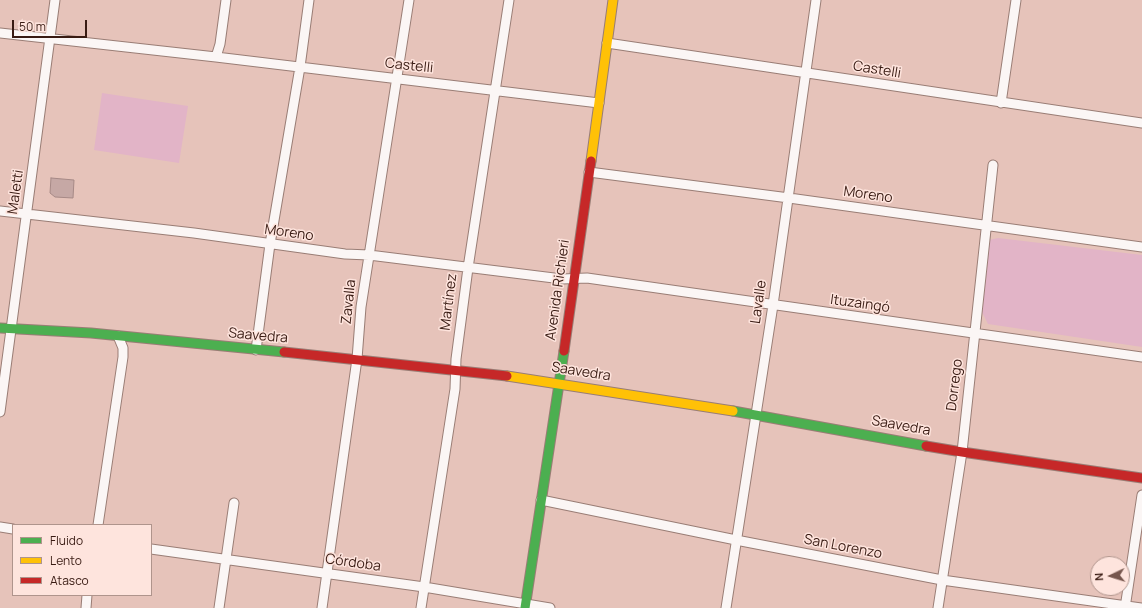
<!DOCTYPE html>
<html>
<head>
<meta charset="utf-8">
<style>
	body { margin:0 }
	#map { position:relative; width:1142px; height:608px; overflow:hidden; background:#e6c3ba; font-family:Manrope,sans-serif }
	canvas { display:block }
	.legend { position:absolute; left:12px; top:524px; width:140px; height:72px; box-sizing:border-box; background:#fee4dd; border:1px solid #af948c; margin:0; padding:5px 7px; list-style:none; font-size:12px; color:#391b13 }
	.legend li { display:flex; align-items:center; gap:8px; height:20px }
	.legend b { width:20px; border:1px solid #af948c }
	.north { position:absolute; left:1090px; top:556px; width:40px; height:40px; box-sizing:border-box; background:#fee4dd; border:1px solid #af948c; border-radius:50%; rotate:266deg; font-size:11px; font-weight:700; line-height:16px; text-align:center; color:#391b13 }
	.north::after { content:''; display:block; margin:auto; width:14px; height:18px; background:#76564d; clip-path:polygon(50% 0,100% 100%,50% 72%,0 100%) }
	.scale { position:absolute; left:12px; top:20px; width:75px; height:18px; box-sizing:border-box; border:2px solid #391b13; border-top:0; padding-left:5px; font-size:12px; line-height:14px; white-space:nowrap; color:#391b13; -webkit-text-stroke:3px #fee4dd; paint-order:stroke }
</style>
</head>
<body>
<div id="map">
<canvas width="1142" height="608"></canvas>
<ul class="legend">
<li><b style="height:5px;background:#4caf50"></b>Fluido</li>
<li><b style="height:5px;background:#ffc107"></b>Lento</li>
<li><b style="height:5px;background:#c62828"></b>Atasco</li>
</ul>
<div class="north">N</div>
<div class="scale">50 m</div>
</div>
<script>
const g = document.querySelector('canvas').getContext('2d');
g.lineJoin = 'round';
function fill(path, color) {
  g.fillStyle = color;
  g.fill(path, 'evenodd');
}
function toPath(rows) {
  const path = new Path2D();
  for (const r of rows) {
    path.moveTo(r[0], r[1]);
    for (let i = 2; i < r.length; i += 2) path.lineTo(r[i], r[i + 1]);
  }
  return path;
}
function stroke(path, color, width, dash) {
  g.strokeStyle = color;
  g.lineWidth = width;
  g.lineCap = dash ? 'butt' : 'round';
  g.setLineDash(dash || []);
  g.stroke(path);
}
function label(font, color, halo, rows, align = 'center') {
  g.font = font + ' Manrope,sans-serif';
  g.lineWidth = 3;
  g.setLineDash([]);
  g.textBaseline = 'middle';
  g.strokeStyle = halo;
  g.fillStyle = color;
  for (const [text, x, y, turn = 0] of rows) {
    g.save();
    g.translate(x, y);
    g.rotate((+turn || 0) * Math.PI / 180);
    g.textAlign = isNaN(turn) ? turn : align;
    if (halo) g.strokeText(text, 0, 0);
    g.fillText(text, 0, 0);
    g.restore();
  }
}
fill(toPath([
	[102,93,188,106,179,163,94,150],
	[998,238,1142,255,1142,347,988,324,982,312,989,240]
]), '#e2b4c7');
const building = toPath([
	[51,178,74,180,73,198,55,197,50,193,51,178]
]);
fill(building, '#c6a8a5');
stroke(building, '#a68986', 1);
const street = toPath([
	[0,33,216,57,599,103],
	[607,43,1142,123],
	[216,57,220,44,226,0],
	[1001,103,1016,0],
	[589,172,789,198,1142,247],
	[0,211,194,233,345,254,369,255,562,279,587,278,1142,357],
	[256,350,270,244,300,67,309,0],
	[0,412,55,0],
	[541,500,736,540,942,580,1141,608],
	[98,525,123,357,123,348,118,336],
	[0,527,13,529],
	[151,549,424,587,550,608],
	[86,608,87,595],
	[219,608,234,503],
	[322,608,357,359,361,307,409,0],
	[421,608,455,389,456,359,468,268,509,0],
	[726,608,773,305,816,0],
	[938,608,962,452,993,165],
	[1125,608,1142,495]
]);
const fast = toPath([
	[0,328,91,333,284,352],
	[733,411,926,446],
	[525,608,564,351]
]);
const slow = toPath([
	[591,161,613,0],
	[507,376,733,411]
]);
const jam = toPath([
	[564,351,591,161],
	[284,352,507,376],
	[926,446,962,452,1142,478]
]);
stroke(street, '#997d75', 11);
stroke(fast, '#997d75', 11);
stroke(slow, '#997d75', 11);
stroke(jam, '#997d75', 11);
stroke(street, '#fbf6f5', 9);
stroke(fast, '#4caf50', 9);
stroke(slow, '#ffc107', 9);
stroke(jam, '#c62828', 9);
label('14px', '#391b13', '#fee4dd', [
	["Castelli",409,66,6],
	["Castelli",877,70,9],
	["Maletti",16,192,-82],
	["Moreno",868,195,8],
	["Moreno",289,233,8],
	["Avenida Richieri",558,290,-82],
	["Zavalla",349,302,-84],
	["Martínez",449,302,-83],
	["Lavalle",759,302,-82],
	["Ituzaingó",860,304,8],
	["Saavedra",258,336,5],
	["Saavedra",581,372,9],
	["Dorrego",955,385,-83],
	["Saavedra",901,426,10],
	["San Lorenzo",843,547,11],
	["Córdoba",353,563,8]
]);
</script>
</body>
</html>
